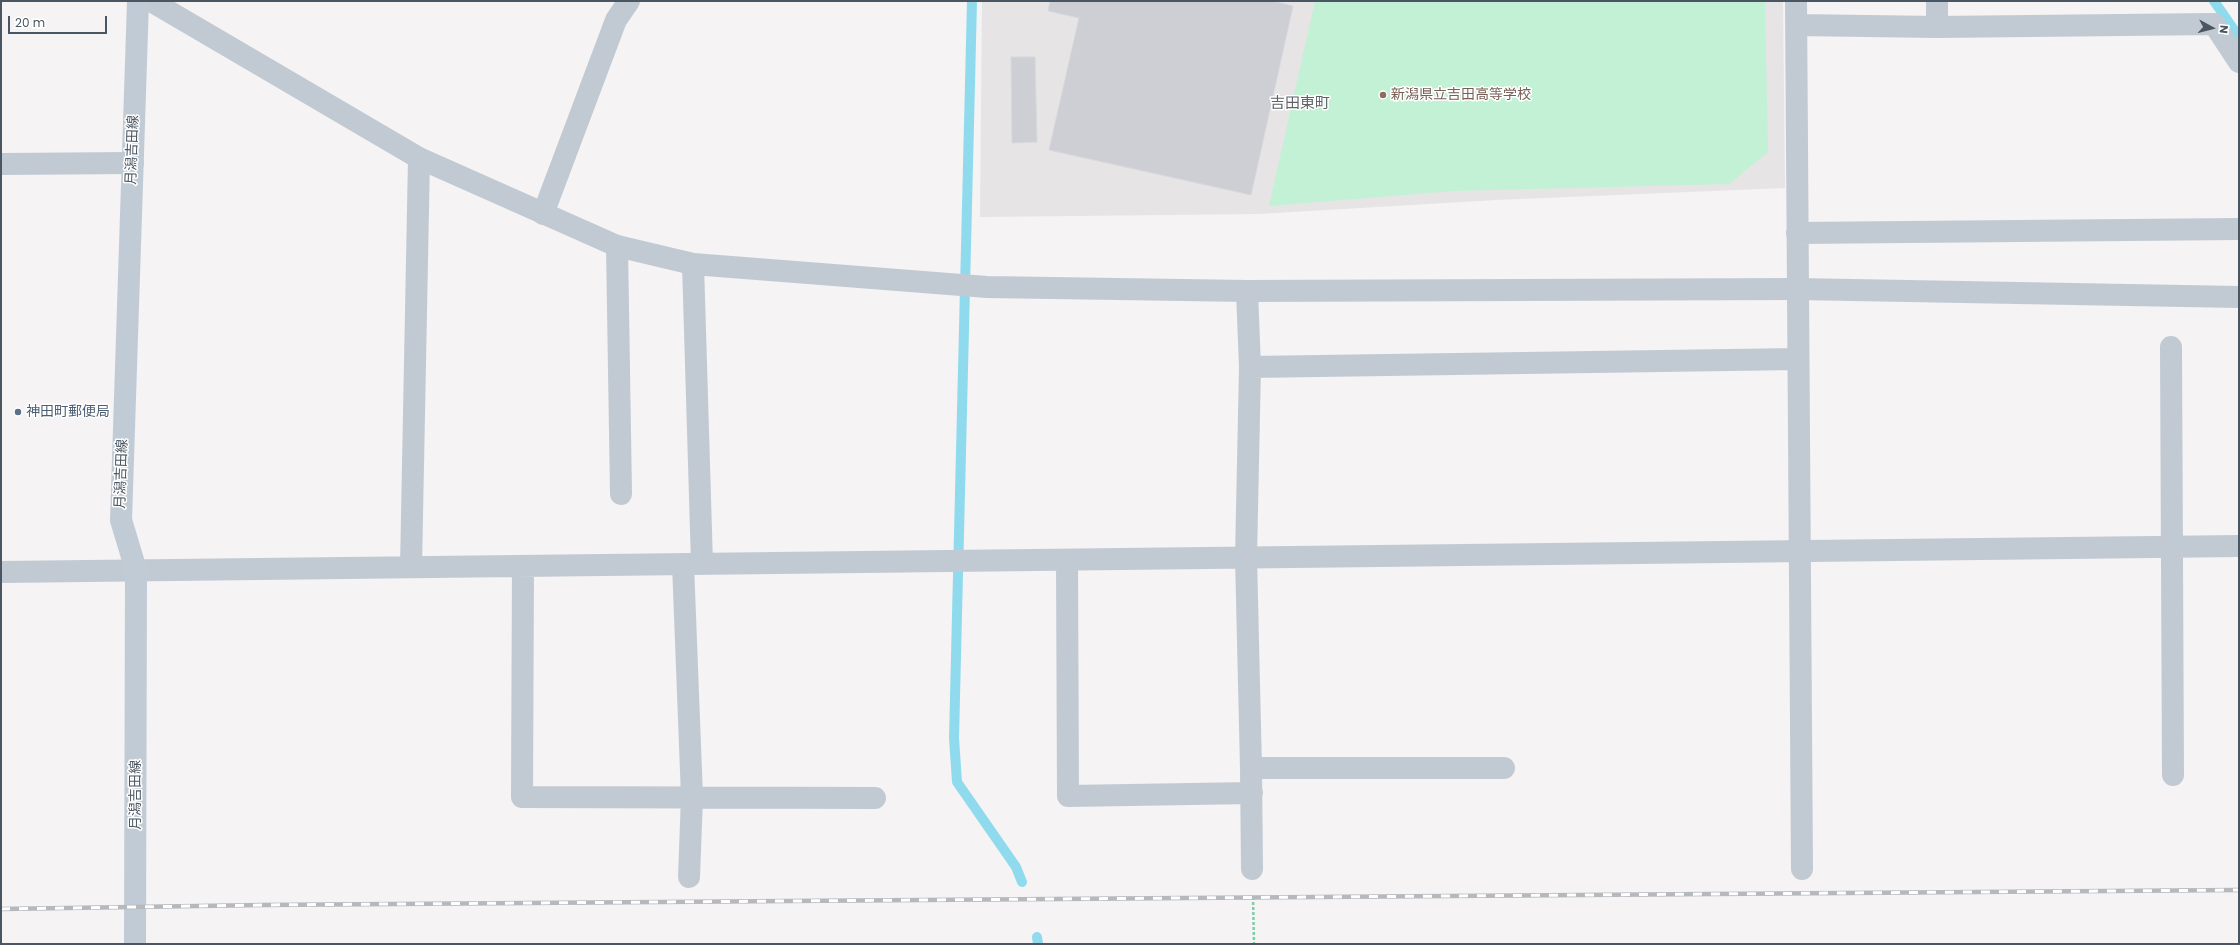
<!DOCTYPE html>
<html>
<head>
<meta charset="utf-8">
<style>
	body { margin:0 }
	#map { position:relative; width:2240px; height:945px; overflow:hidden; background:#f5f3f3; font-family:Poppins,sans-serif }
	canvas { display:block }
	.frame { position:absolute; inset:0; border:2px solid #4a5661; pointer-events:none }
	.north { position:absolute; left:2192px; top:8px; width:40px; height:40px; -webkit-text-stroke:3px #fff; paint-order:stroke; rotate:97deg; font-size:11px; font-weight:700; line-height:16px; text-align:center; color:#4a5661 }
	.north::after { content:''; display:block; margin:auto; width:14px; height:18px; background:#4a5661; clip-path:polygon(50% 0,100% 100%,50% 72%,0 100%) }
	.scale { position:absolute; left:8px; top:16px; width:99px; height:18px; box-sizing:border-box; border:2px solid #4a5661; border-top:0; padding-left:5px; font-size:12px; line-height:14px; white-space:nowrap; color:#4a5661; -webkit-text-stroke:3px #fff; paint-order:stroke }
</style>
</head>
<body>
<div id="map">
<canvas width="2240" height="945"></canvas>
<div class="frame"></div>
<div class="north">N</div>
<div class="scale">20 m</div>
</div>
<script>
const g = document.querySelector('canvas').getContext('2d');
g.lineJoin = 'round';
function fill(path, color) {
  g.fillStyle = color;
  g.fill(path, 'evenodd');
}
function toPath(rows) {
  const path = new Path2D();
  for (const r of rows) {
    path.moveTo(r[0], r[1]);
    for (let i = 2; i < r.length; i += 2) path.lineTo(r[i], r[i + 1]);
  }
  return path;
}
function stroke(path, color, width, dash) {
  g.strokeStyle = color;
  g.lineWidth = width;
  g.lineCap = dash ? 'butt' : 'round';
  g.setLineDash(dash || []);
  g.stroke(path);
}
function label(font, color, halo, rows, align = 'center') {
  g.font = font + ' Poppins,"Noto Sans JP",sans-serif';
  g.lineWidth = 3;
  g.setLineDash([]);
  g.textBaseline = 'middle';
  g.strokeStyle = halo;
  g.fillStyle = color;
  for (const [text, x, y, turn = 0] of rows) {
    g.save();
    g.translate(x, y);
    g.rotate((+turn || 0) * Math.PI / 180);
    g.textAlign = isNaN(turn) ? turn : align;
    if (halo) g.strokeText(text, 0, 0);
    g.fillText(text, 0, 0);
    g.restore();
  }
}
fill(toPath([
	[982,1,1783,1,1785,188,1496,200,1258,214,980,217]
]), '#e6e4e5');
fill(toPath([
	[1315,1,1765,1,1768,152,1729,184,1453,191,1269,206]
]), '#c3f1d5');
stroke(toPath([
	[972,1,954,738,957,782,1016,867,1022,882],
	[2214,1,2239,37],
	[1037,937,1038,944]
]), '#90daee', 10);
const building = toPath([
	[1050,1,1273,1,1293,6,1251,195,1049,150,1079,18,1048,11,1050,1],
	[1011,57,1035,57,1037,142,1012,143,1011,57]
]);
fill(building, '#cdcfd5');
stroke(building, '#d7d9de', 1);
stroke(toPath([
	[1253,897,1254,944]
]), '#7ad0a6', 2.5, [3, 2]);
stroke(toPath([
	[1796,1,1802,869],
	[1797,25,1937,27,2214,24,2239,62],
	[1937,27,1937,1],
	[1,164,133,163],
	[543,214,616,20,629,1],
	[1797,233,2239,229],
	[617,246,621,494],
	[693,264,702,564],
	[1247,291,1250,367,1246,557,1251,768,1252,869],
	[2171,347,2173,775],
	[1250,367,1798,359],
	[1067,561,1068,796,1252,793],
	[683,564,692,797,689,877],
	[523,566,522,797,875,798],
	[411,567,419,158],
	[1,572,2239,546],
	[1251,768,1504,768]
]), '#c1cad2', 22);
stroke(toPath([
	[151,1,419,158,617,246,693,264,987,287,1247,291,1797,289,2239,297]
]), '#c1cad2', 22);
stroke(toPath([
	[135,944,136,570,121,520,138,1]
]), '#c1cbd6', 22);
const rail = toPath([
	[1,909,263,905,2239,890]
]);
stroke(rail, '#b5b8bd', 4.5);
stroke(rail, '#fff', 3, [9]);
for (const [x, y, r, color] of [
	[1383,95,4,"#8d6e63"],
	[18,412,4,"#5c6f8a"]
]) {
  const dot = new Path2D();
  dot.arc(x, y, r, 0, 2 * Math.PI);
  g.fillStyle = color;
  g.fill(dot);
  stroke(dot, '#fff', 1.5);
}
label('14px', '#785e54', '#fff', [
	["新潟県立吉田高等学校",1391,95]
], 'left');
label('14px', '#4a5661', '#fff', [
	["月潟吉田線",133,150,-88],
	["月潟吉田線",122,474,-88],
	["月潟吉田線",136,795,-90]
]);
label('14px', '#4e5e75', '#fff', [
	["神田町郵便局",26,412]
], 'left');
label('15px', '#5f6368', '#fff', [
	["吉田東町",1300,104]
]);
</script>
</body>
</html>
